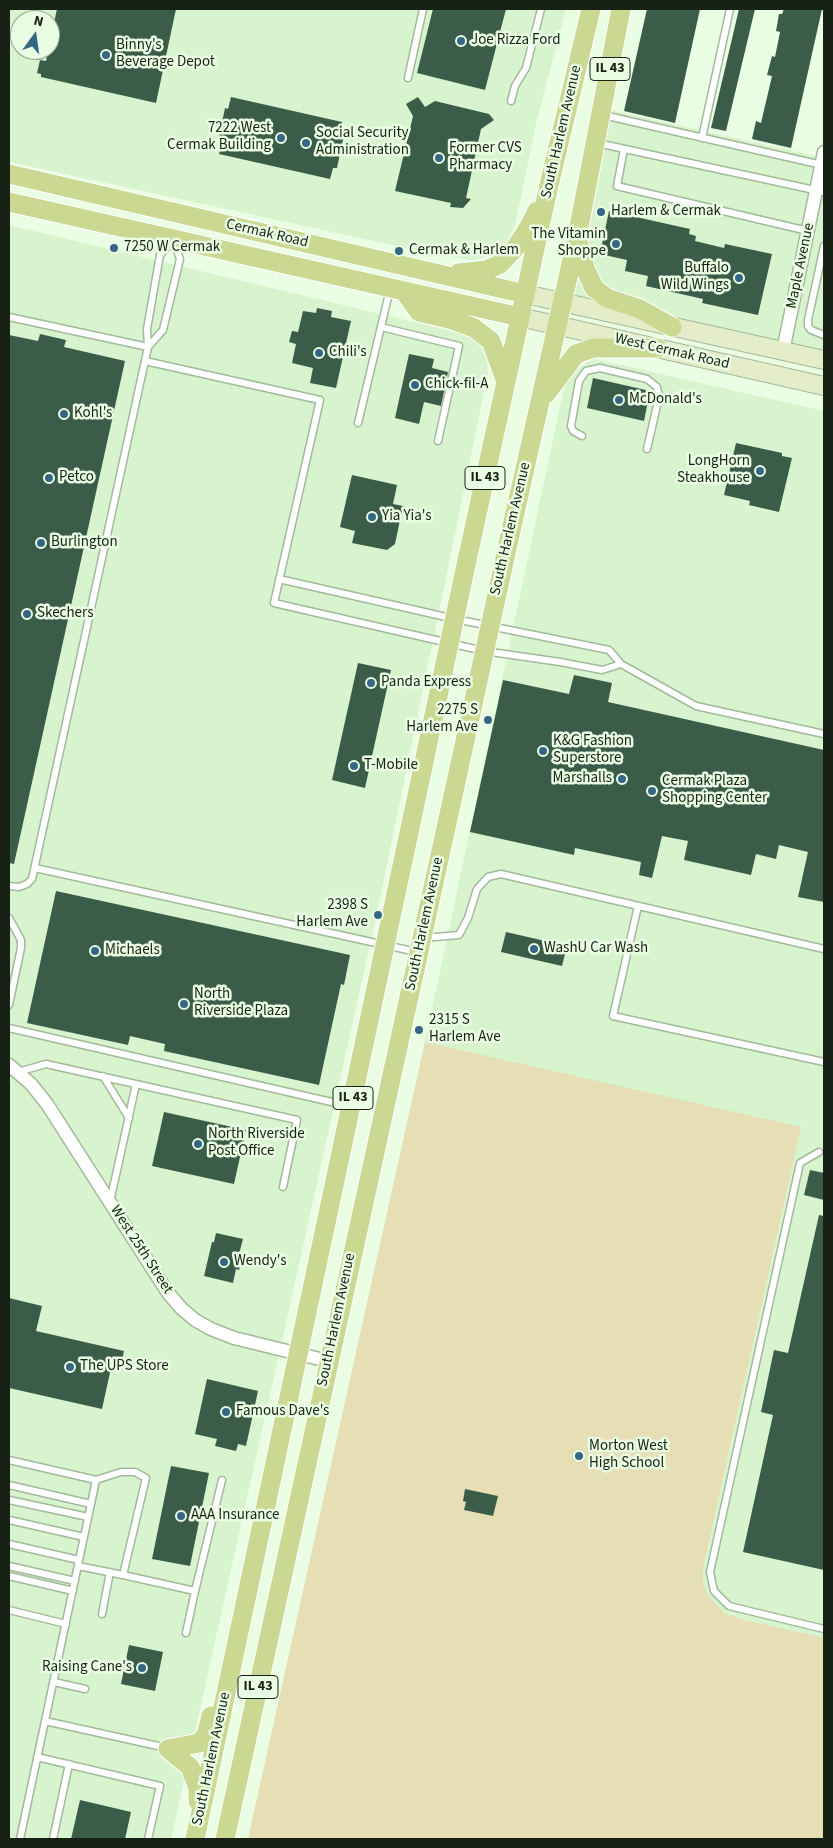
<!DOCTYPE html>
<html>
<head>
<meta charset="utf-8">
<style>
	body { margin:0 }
	#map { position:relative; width:833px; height:1848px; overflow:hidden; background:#eafee4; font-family:"Source Sans 3",sans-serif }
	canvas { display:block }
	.frame { position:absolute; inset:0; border:10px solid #182115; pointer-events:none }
	.north { position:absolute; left:10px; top:10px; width:50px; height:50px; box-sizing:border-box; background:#eafee4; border:1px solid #96a691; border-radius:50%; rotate:14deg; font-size:14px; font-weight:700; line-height:20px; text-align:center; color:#182115 }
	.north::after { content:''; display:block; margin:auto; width:18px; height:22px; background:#356785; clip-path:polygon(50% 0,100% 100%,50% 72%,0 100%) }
</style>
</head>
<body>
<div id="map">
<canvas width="833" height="1848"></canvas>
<div class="frame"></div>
<div class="north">N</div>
</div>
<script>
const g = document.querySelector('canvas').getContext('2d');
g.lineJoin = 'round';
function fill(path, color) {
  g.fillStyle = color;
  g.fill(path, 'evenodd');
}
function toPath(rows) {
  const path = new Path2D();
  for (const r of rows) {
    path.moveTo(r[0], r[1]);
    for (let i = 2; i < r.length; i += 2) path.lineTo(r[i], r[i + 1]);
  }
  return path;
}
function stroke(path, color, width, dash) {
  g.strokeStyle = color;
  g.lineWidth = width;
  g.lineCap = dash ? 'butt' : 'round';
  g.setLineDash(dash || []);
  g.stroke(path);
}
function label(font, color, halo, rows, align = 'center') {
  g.font = font + ' "Source Sans 3",sans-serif';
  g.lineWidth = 5;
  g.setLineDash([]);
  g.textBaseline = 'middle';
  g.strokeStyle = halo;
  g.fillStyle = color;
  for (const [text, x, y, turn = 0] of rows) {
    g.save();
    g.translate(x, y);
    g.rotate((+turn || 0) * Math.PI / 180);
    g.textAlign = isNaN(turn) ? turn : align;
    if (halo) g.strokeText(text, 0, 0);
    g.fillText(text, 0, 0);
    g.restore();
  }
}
fill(toPath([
	[9,9,566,9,536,124,516,221,511,235,504,246,494,253,483,258,474,260,434,254,9,162],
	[20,20,50,20,50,50,20,50],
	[606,109,824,158,824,357,568,299],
	[9,225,460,333,477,341,483,350,487,359,488,373,376,918,171,1839,9,1839],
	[595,359,824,411,824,1839,248,1839,425,1042,564,388,569,378,576,370,586,363]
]), '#d7f4ce');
fill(toPath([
	[425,1042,801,1127,703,1568,703,1581,707,1594,714,1603,725,1613,740,1619,824,1638,824,1839,248,1839]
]), '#e6deb4');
fill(toPath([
	[57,9,176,9,156,103,41,77,41,74,37,73,40,60,46,61,48,50,50,50,50,41],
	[433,9,506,9,485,90,417,73],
	[647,9,700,9,675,123,624,111],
	[739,9,755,9,726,131,711,128],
	[784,9,822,9,791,148,752,139,756,121,761,123,772,76,767,75,772,56,775,57,780,32,776,31,779,14,782,14],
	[231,97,342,122,340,134,344,135,337,168,333,168,330,179,219,154,222,143,218,142,225,108,228,109],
	[418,97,425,107,435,101,489,114,494,120,481,129,466,198,471,199,463,208,450,207,451,203,395,191,413,116,406,104],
	[609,211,690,229,689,234,696,236,695,241,724,248,725,244,772,254,758,315,702,303,703,299,646,286,648,276,625,271,627,260,600,254],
	[317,308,332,311,331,317,351,321,336,388,310,383,313,368,292,363,296,344,289,342,292,331,298,332,303,311,316,313],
	[40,334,66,340,64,347,125,361,14,864,9,863,9,335,38,341],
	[409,354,434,359,432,368,448,372,441,406,424,402,419,424,395,418],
	[593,378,650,391,644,421,587,408],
	[736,443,782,453,782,456,792,458,779,512,749,505,750,501,724,495],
	[352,475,397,485,393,504,403,506,395,544,387,550,352,543,355,531,340,527],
	[358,663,391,670,365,788,332,780],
	[574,675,612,683,608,702,824,750,824,902,798,897,808,852,779,845,776,859,756,854,751,875,684,860,688,841,662,836,652,878,639,875,641,862,575,848,574,855,470,832,503,680,569,694],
	[56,891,350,955,344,985,341,984,319,1085,164,1051,165,1044,130,1036,128,1045,27,1023],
	[506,932,567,946,562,966,501,952],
	[164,1112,246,1130,234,1184,152,1166],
	[810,1170,824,1173,824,1200,804,1195],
	[819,1215,824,1216,824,1570,743,1552,773,1415,761,1412,774,1350,788,1353],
	[216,1233,243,1239,239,1254,242,1254,239,1270,236,1269,233,1283,204,1276,212,1242,214,1242],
	[9,1298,42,1306,36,1331,124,1351,120,1370,111,1368,102,1409,9,1388],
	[207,1379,258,1391,246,1446,238,1444,236,1451,215,1446,217,1439,195,1434],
	[171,1466,209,1473,190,1566,152,1559],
	[465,1489,498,1496,493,1516,464,1510,466,1502,463,1501],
	[129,1645,163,1652,155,1691,121,1684],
	[80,1800,131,1812,125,1839,71,1839]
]), '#3c5c4a');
const lane = toPath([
	[408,78,423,9],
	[511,101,515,86,526,68,541,9],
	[603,115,822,165],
	[702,138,730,9],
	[597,143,824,192],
	[624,149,617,186,808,231],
	[824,246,808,320,808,326,811,330,824,335],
	[9,317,148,347],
	[381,327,459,346,438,441],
	[145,361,320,400,274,603,484,651,560,662,602,670,621,664],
	[358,423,390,289],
	[582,436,573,431,571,426,579,381,586,371,600,368,647,379,657,387,659,397,647,449],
	[279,579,455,619,609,650,621,664,696,706,824,734],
	[35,868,417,952],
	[9,886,19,887,27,884,32,879,148,347,147,329,160,255,173,240,180,259,163,330,148,347],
	[638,906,613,1016,824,1062],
	[9,918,21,940,21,948,9,1005],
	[423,938,459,935,468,918,477,889,488,877,501,874,824,949],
	[9,1028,349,1106],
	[18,1072,46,1064,297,1120,283,1187],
	[103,1076,129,1118],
	[819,1152,800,1163,710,1572,714,1591,729,1606,824,1629],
	[110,1202,136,1084],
	[9,1460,96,1480,20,1839],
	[96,1480,121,1472,135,1472,146,1478,123,1575,195,1591,222,1480],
	[9,1485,91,1504],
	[9,1500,88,1517],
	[9,1520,84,1537],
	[9,1544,79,1560],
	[9,1566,75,1581],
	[78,1566,123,1575],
	[9,1576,73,1591],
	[9,1610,66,1624],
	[102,1614,110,1572],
	[186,1633,195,1591],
	[54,1682,85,1689],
	[45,1721,167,1748],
	[37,1757,160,1786,148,1839],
	[53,1839,69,1764]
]);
const street = toPath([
	[783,351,824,152],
	[9,1065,31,1084,47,1104,168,1293,182,1309,195,1320,211,1329,234,1338,328,1361]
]);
const secondary = toPath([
	[525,294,824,360],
	[520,317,824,386]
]);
const primary = toPath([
	[9,174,525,294],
	[9,202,520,317],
	[578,240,585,268,594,288,607,298,640,309,672,327],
	[459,273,487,270,500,264,516,247,529,227,537,211],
	[404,291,419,312,453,320,474,328,491,341,506,382],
	[546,394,576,354,593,348,657,348],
	[168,1749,199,1743,206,1735,211,1716],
	[168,1749,190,1767,198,1788,198,1801],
	[195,1839,464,574,549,185,591,9],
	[225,1839,508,544,577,237,621,9]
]);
stroke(lane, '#a2b99b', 9);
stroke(street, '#a2b99b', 15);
stroke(secondary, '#a2b99b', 20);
stroke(primary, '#fff', 21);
stroke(lane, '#fff', 6);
stroke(street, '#fff', 12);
stroke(secondary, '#e5ecc8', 18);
stroke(primary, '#cbd891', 19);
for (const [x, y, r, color] of [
	[461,41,5,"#356785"],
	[106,55,5,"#356785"],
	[281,138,5,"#356785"],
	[306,143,5,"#356785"],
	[439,158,5,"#356785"],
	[601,212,5,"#356785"],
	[616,244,5,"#356785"],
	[114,248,5,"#356785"],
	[399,251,5,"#356785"],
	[739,278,5,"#356785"],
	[319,353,5,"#356785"],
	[415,385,5,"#356785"],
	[619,400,5,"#356785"],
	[64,414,5,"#356785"],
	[760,471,5,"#356785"],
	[49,478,5,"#356785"],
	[372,517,5,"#356785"],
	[41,543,5,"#356785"],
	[27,614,5,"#356785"],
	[371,683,5,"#356785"],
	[488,720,5,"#356785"],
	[543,751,5,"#356785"],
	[354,766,5,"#356785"],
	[622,779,5,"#356785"],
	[652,791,5,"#356785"],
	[378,915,5,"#356785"],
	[534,949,5,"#356785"],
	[95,951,5,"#356785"],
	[184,1004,5,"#356785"],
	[419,1030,5,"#356785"],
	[198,1144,5,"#356785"],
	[224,1262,5,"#356785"],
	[70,1367,5,"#356785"],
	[226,1412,5,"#356785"],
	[579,1456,5,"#356785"],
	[181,1516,5,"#356785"],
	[142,1668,5,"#356785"]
]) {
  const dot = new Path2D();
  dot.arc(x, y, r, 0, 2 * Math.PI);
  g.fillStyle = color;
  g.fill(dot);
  stroke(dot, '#eafee4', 2);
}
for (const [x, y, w] of [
	[610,69,40],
	[485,478,40],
	[353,1098,40],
	[258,1687,40]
]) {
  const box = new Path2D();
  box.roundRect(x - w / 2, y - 11.5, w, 23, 4);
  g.fillStyle = '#eafee4';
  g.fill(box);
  stroke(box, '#182115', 1);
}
label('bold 14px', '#182115', null, [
	["IL 43",610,69],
	["IL 43",485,478],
	["IL 43",353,1098],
	["IL 43",258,1687]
]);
label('15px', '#182115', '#eafee4', [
	["Joe Rizza Ford",471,41],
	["Binny's",116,46],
	["Beverage Depot",116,63],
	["7222 West",271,129,"right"],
	["Cermak Building",271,146,"right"],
	["Social Security",316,134],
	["Administration",316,151],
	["Former CVS",449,149],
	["Pharmacy",449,166],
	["Harlem & Cermak",611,212],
	["The Vitamin",606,235,"right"],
	["Shoppe",606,252,"right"],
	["7250 W Cermak",124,248],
	["Cermak & Harlem",409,251],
	["Buffalo",729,269,"right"],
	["Wild Wings",729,286,"right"],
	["Chili's",329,353],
	["Chick-fil-A",425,385],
	["McDonald's",629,400],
	["Kohl's",74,414],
	["LongHorn",750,462,"right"],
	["Steakhouse",750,479,"right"],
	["Petco",59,478],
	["Yia Yia's",382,517],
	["Burlington",51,543],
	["Skechers",37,614],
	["Panda Express",381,683],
	["2275 S",478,711,"right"],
	["Harlem Ave",478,728,"right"],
	["K&G Fashion",553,742],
	["Superstore",553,759],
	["T-Mobile",364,766],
	["Marshalls",612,779,"right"],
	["Cermak Plaza",662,782],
	["Shopping Center",662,799],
	["2398 S",368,906,"right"],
	["Harlem Ave",368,923,"right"],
	["WashU Car Wash",544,949],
	["Michaels",105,951],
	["North",194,995],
	["Riverside Plaza",194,1012],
	["2315 S",429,1021],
	["Harlem Ave",429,1038],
	["North Riverside",208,1135],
	["Post Office",208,1152],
	["Wendy's",234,1262],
	["The UPS Store",80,1367],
	["Famous Dave's",236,1412],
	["Morton West",589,1447],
	["High School",589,1464],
	["AAA Insurance",191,1516],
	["Raising Cane's",132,1668,"right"]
], 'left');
label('15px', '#182115', '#eafee4', [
	["South Harlem Avenue",562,132,-77],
	["Cermak Road",267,234,13],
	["Maple Avenue",801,266,-78],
	["West Cermak Road",672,352,13],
	["South Harlem Avenue",511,529,-77],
	["South Harlem Avenue",425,924,-78],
	["West 25th Street",141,1250,57],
	["South Harlem Avenue",337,1320,-78],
	["South Harlem Avenue",212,1759,-78]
]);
</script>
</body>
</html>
